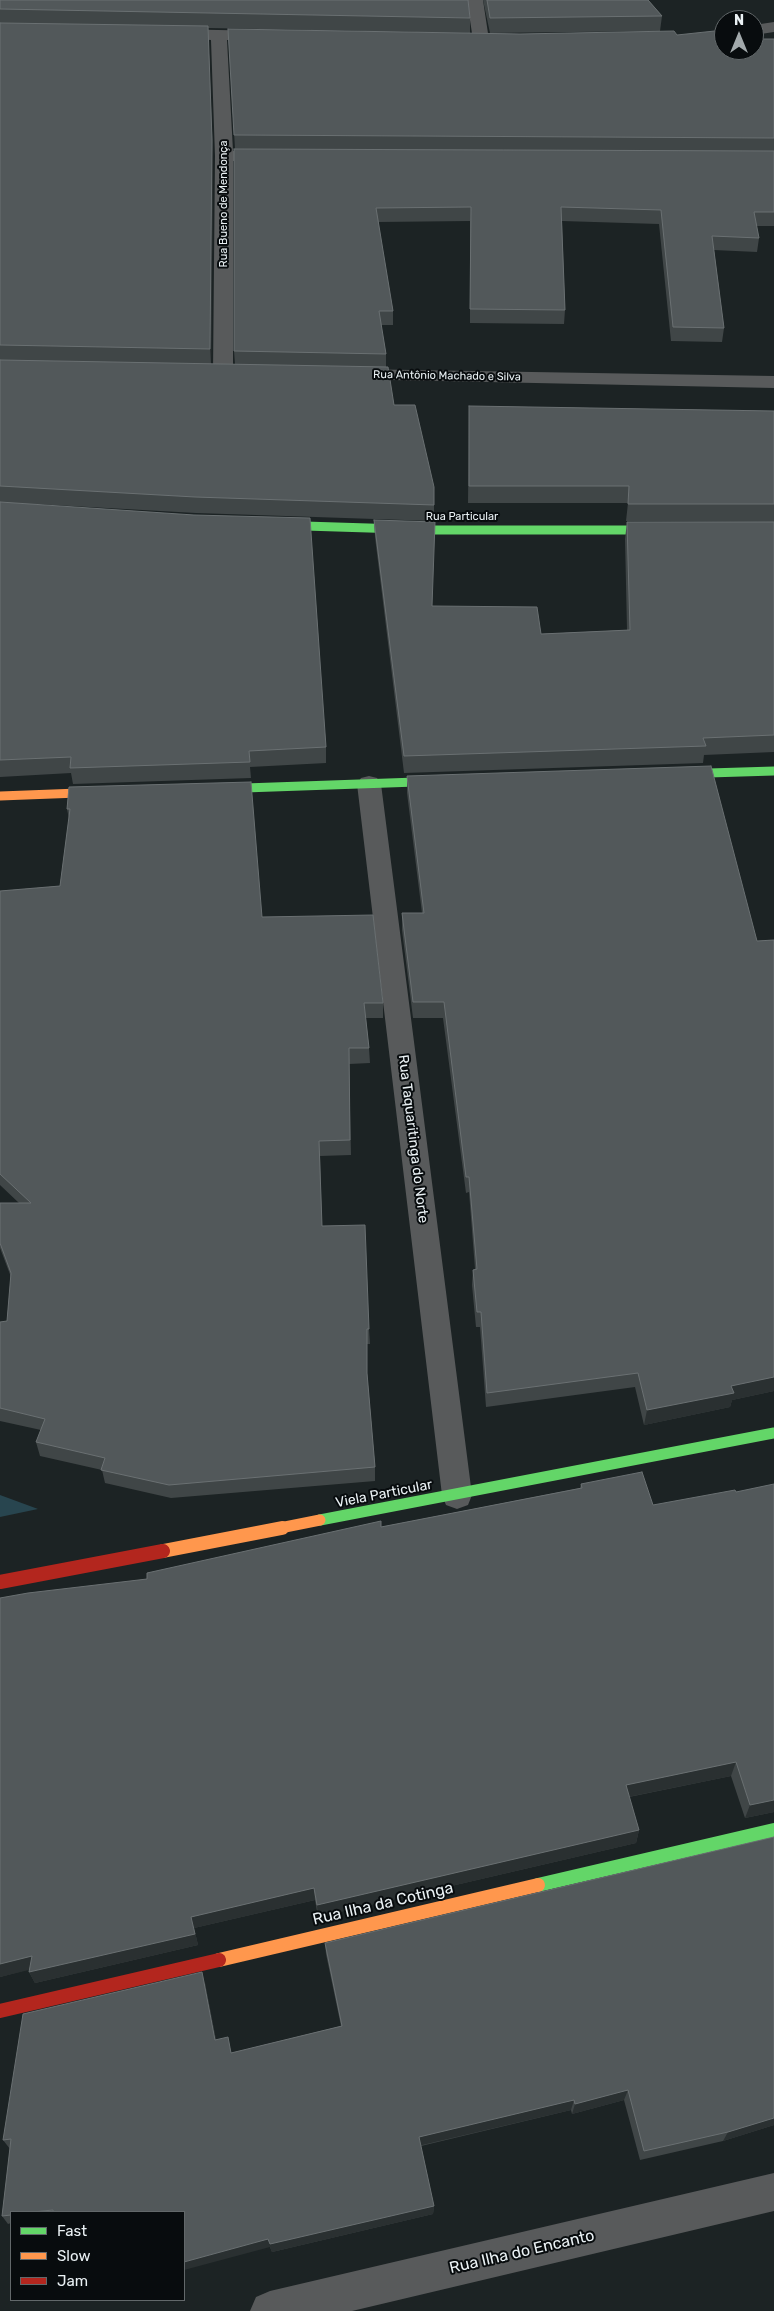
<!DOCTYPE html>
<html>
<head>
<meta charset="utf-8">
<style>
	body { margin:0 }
	#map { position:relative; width:774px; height:2311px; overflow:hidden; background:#1c2324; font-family:Rubik,sans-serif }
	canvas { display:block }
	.legend { position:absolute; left:10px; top:2211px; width:175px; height:90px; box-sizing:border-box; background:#080c0e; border:1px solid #62686a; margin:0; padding:6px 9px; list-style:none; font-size:15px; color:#eaf1f4 }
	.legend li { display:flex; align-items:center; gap:10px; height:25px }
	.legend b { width:25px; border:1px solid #62686a }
	.north { position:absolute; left:714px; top:10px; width:50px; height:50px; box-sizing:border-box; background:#080c0e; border:1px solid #62686a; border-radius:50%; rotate:0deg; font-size:14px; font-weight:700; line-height:20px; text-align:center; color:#eaf1f4 }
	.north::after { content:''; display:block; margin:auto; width:18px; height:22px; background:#a2a9ab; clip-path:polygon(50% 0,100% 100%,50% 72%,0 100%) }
</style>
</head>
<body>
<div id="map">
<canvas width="774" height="2311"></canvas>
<ul class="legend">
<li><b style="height:6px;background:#63d668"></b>Fast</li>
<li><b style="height:6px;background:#ff974d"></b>Slow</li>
<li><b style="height:6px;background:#b3261e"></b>Jam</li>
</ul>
<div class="north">N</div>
</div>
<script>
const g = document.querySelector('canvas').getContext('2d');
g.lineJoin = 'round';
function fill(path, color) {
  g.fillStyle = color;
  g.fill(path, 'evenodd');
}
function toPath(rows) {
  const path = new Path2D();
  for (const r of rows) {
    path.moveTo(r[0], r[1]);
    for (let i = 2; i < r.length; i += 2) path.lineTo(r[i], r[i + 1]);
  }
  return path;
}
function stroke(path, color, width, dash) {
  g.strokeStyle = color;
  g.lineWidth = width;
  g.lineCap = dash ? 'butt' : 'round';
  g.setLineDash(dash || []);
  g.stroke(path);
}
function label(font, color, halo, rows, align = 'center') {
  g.font = font + ' Rubik,sans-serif';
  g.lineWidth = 4;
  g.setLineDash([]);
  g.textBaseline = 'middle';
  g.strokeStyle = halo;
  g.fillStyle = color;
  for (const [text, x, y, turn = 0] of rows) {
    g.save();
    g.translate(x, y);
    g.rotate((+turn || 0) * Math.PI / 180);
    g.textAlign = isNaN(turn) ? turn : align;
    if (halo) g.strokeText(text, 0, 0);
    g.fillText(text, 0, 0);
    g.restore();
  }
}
fill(toPath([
	[0,1495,38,1509,0,1517]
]), '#28454f');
fill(toPath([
	[467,0,483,0,489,40,487,43,481,45,473,40,467,0],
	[774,22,774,32,754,35,754,25,774,22],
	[171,29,266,31,274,36,266,41,227,40,233,151,270,151,276,152,279,156,276,160,270,161,233,161,233,372,230,376,223,378,216,376,213,372,215,156,211,40,165,37,163,34,165,31,171,29],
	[351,369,774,376,774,388,344,379,341,375,344,371,351,369],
	[369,776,377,778,381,784,472,1495,468,1505,457,1509,446,1505,442,1495,357,784,361,778,369,776],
	[774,2173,774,2211,352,2311,250,2311,256,2297,270,2291,774,2173]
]), '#585a5b');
stroke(toPath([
	[273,525,432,530,663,530],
	[676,774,774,771],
	[216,789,445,781]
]), '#63d668', 9);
stroke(toPath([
	[320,1520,774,1433]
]), '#63d668', 11);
stroke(toPath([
	[538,1885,774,1830]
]), '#63d668', 14);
stroke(toPath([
	[0,796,105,792]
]), '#ff974d', 9);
stroke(toPath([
	[275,1529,320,1520]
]), '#ff974d', 11);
stroke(toPath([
	[163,1551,282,1528],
	[219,1960,538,1885]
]), '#ff974d', 14);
stroke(toPath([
	[0,1582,163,1551],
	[0,2011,219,1960]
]), '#b3261e', 14);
fill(toPath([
	[0,0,470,18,470,33,208,28,213,156,211,364,235,364,234,351,235,149,228,29,520,34,677,35,724,50,774,39,774,226,756,226,759,238,757,252,714,250,724,328,722,342,671,341,659,224,562,221,565,310,564,324,470,323,470,221,378,222,393,311,393,325,381,325,386,354,386,367,394,405,434,505,434,521,196,513,35,504,326,747,326,763,250,767,251,778,73,784,71,773,0,777],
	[483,0,648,0,662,16,660,31,490,33],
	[469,406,774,411,774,752,704,755,703,763,404,773,375,537,374,520,432,606,541,634,627,630,625,539,627,522,772,522,626,521,628,503,468,503],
	[407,776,757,941,774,940,774,1391,732,1400,730,1407,644,1425,635,1387,486,1407,480,1327,476,1327,472,1285,473,1270,475,1269,469,1192,466,1193,443,1018,413,1018,402,930,402,913,422,913,407,793],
	[69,787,262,917,383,1003,383,1018,366,1018,369,1048,370,1063,349,1064,351,1155,320,1156,322,1226,369,1329,370,1344,367,1344,367,1373,375,1467,375,1481,171,1498,105,1483,102,1470,40,1456,36,1442,41,1430,0,1421,0,1322,7,1321,11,1277,0,1248,0,1203,19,1203,0,1185,0,891,60,886,69,819,67,809],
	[581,1484,653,1505,774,1812,745,1818,731,1776,629,1797,639,1830,636,1843,318,1917,315,1900,194,1928,198,1945,35,1983,29,1972,30,1969,0,1977,0,1598,147,1579,381,1527,580,1488],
	[325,1943,774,2125,723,2141,640,2160,624,2100,572,2114,571,2110,421,2146,434,2206,433,2214,272,2252,270,2247,184,2212,11,2212,11,2223,8,2224,2,2216,10,2149,3,2140,205,1983,216,2040,231,2053,341,2026,326,1954]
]), '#404647');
fill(toPath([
	[208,26,213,156,211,365,210,349],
	[774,1377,774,1391,732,1400,730,1407,644,1425,647,1410,731,1386],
	[736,1762,731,1776,623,1798,626,1785],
	[774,1800,774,1812,745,1818,750,1805],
	[639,1830,636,1843,318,1917,317,1905],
	[314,1888,315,1900,194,1928,198,1945,35,1983,29,1972,191,1917],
	[32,1956,37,1968,0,1977,0,1964],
	[202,1972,205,1983,218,2050,215,2040],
	[628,2090,624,2100,572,2114,575,2104],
	[574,2100,571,2110,418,2146,419,2137],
	[774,2118,774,2125,723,2141,728,2132],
	[434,2206,433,2214,272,2252,270,2247,184,2270,184,2262,268,2239]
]), '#2a3031');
const building = toPath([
	[0,0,468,0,470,18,0,9,0,0],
	[487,0,648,0,662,16,490,18,487,0],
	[0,23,208,26,212,140,210,349,0,345,0,23],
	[228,29,520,34,674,31,677,35,724,30,724,50,754,50,754,39,774,39,774,138,234,135,228,29],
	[234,149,774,151,774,212,754,212,759,238,712,236,724,328,673,327,661,210,561,207,565,310,470,309,471,207,376,208,393,311,379,311,386,354,234,351,234,149],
	[0,360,388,367,394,405,415,405,434,487,434,505,195,497,0,486,0,360],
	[469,406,774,411,774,504,628,504,629,486,469,486,469,406],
	[0,502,194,515,310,518,326,747,249,751,250,762,70,768,71,757,0,760,0,502],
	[374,520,435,522,432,606,537,607,541,634,630,630,627,522,774,522,774,735,703,738,706,746,404,756,374,520],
	[711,766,757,941,774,940,774,1377,731,1386,734,1393,647,1410,638,1373,487,1393,481,1312,477,1312,473,1270,477,1269,469,1177,466,1177,444,1002,413,1002,402,913,424,913,407,776,711,766],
	[251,782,262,917,373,915,383,1003,364,1003,369,1048,349,1048,350,1140,319,1141,322,1226,365,1225,369,1329,367,1329,367,1373,375,1467,169,1485,101,1470,105,1458,36,1442,45,1419,0,1408,0,1322,7,1321,11,1273,0,1243,0,1203,31,1203,0,1174,0,891,60,886,70,809,67,809,69,787,251,782],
	[642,1472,653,1505,735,1490,736,1492,774,1484,774,1800,750,1805,736,1762,626,1785,639,1830,317,1905,314,1888,191,1917,195,1934,29,1972,32,1956,0,1964,0,1598,28,1593,147,1579,147,1573,381,1521,381,1527,582,1488,581,1484,642,1472],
	[774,1837,774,2118,728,2132,644,2151,628,2090,575,2104,574,2100,419,2137,434,2206,270,2244,268,2239,184,2262,184,2212,53,2212,53,2210,33,2212,11,2212,11,2215,2,2216,11,2139,3,2140,23,2014,202,1972,215,2040,228,2037,231,2053,342,2026,325,1943,774,1837]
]);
fill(building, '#52585a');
stroke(building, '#6a7072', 1);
label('11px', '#eaf1f4', '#080c0e', [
	["Rua Bueno de Mendonça",224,204,-90],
	["Rua Antônio Machado e Silva",447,376,1],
	["Rua Particular",462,517]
]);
label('14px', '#eaf1f4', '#080c0e', [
	["Rua Taquaritinga do Norte",413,1139,83],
	["Viela Particular",384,1494,-11]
]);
label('16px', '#eaf1f4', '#080c0e', [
	["Rua Ilha da Cotinga",383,1904,-13],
	["Rua Ilha do Encanto",522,2252,-13]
]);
</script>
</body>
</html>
